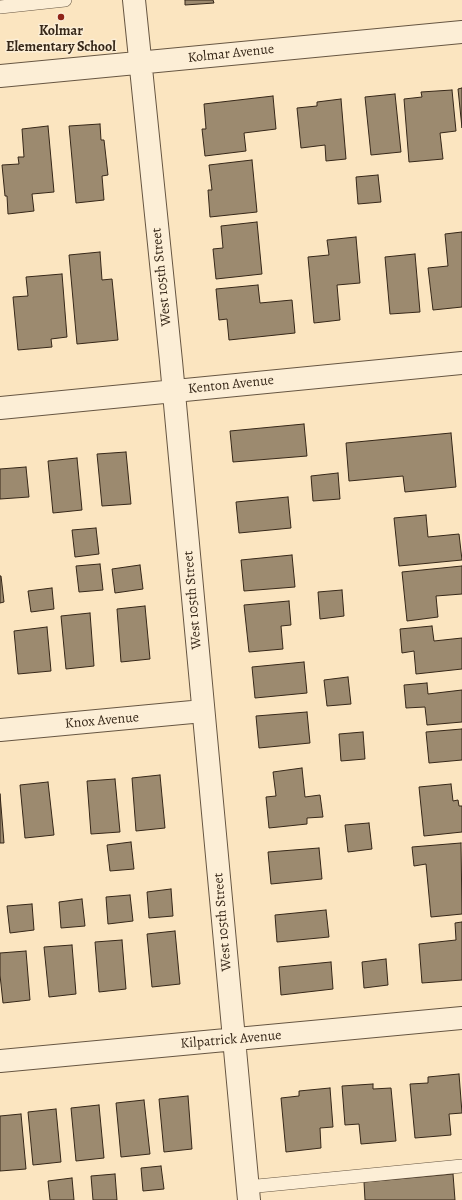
<!DOCTYPE html>
<html>
<head>
<meta charset="utf-8">
<style>
	body { margin:0 }
	canvas { display:block; background:#fbe5c0 }
</style>
</head>
<body>
<canvas width="462" height="1200"></canvas>
<script>
const g = document.querySelector('canvas').getContext('2d');
g.lineJoin = 'round';
function fill(path, color) {
  g.fillStyle = color;
  g.fill(path, 'evenodd');
}
function toPath(rows) {
  const path = new Path2D();
  for (const r of rows) {
    path.moveTo(r[0], r[1]);
    for (let i = 2; i < r.length; i += 2) path.lineTo(r[i], r[i + 1]);
  }
  return path;
}
function stroke(path, color, width, dash) {
  g.strokeStyle = color;
  g.lineWidth = width;
  g.lineCap = dash ? 'butt' : 'round';
  g.setLineDash(dash || []);
  g.stroke(path);
}
function label(font, color, halo, rows, align = 'center') {
  g.font = font + ' Alegreya,serif';
  g.lineWidth = 3;
  g.setLineDash([]);
  g.textBaseline = 'middle';
  g.strokeStyle = halo;
  g.fillStyle = color;
  for (const [text, x, y, turn = 0] of rows) {
    g.save();
    g.translate(x, y);
    g.rotate((+turn || 0) * Math.PI / 180);
    g.textAlign = isNaN(turn) ? turn : align;
    if (halo) g.strokeText(text, 0, 0);
    g.fillText(text, 0, 0);
    g.restore();
  }
}
const building = toPath([
	[185,0,213,0,214,3,185,5,185,0],
	[462,88,462,128,458,89,462,88],
	[452,90,456,131,440,133,443,159,409,162,404,99,422,97,421,92,452,90],
	[395,94,401,152,371,155,365,97,395,94],
	[273,96,276,129,244,133,246,151,205,156,202,129,206,129,204,104,273,96],
	[341,99,346,159,326,161,325,145,301,148,297,108,317,106,317,102,341,99],
	[100,124,101,140,104,140,108,175,102,176,104,200,76,203,69,126,100,124],
	[48,126,54,192,32,194,34,211,8,214,7,196,5,196,2,165,19,164,18,157,24,157,22,129,48,126],
	[252,160,257,212,210,217,208,190,212,190,209,165,252,160],
	[378,175,381,202,358,204,356,177,378,175],
	[257,222,262,274,216,279,213,249,223,248,221,226,257,222],
	[462,232,462,307,433,310,428,268,448,266,445,234,462,232],
	[356,237,360,283,337,285,340,320,314,323,308,257,329,255,327,240,356,237],
	[100,252,102,280,112,279,118,340,77,344,69,255,100,252],
	[415,254,420,312,390,314,385,257,415,254],
	[62,274,67,337,51,339,52,347,18,350,13,297,28,296,26,277,62,274],
	[258,285,260,303,292,300,295,333,229,340,227,319,219,320,216,289,258,285],
	[304,424,307,456,233,462,230,431,304,424],
	[451,433,456,487,405,492,403,476,349,481,346,443,451,433],
	[126,452,131,504,102,506,97,454,126,452],
	[77,458,82,510,53,513,48,461,77,458],
	[26,467,29,497,0,499,0,469,26,467],
	[338,473,340,499,313,501,311,476,338,473],
	[288,497,291,528,239,533,236,502,288,497],
	[426,515,428,537,459,534,462,560,399,566,394,518,426,515],
	[96,528,99,554,75,557,72,530,96,528],
	[292,555,295,587,244,591,241,560,292,555],
	[100,564,103,590,79,592,76,566,100,564],
	[140,565,143,589,115,593,112,569,140,565],
	[462,566,462,594,436,596,438,617,407,621,402,572,462,566],
	[0,576,1,576,4,602,0,603,0,576],
	[52,588,54,609,31,612,28,591,52,588],
	[342,590,344,616,320,619,318,592,342,590],
	[289,601,291,625,281,626,283,649,249,652,244,605,289,601],
	[145,606,150,659,121,662,117,609,145,606],
	[90,613,94,666,66,669,61,616,90,613],
	[432,626,434,641,462,638,462,669,416,674,414,651,402,653,400,629,432,626],
	[47,627,51,671,18,674,14,631,47,627],
	[304,662,307,693,255,698,252,667,304,662],
	[348,677,351,704,327,706,324,680,348,677],
	[427,683,428,694,462,690,462,722,427,725,425,707,406,708,404,685,427,683],
	[307,712,310,743,259,748,256,716,307,712],
	[462,729,462,760,429,763,426,732,462,729],
	[363,732,365,759,341,761,339,734,363,732],
	[302,768,305,797,320,795,323,817,307,818,307,824,269,828,266,797,276,796,273,772,302,768],
	[160,775,165,828,136,831,132,778,160,775],
	[115,779,120,832,91,834,87,781,115,779],
	[48,782,54,835,25,838,20,785,48,782],
	[451,784,453,801,458,800,459,806,462,806,462,832,424,836,419,787,451,784],
	[0,794,4,843,0,843,0,794],
	[369,823,372,849,348,852,345,825,369,823],
	[131,842,134,869,110,871,107,845,131,842],
	[461,843,462,914,431,917,426,864,414,866,412,847,461,843],
	[319,848,322,879,271,884,268,852,319,848],
	[171,889,173,916,149,918,147,892,171,889],
	[130,895,133,921,108,924,106,897,130,895],
	[82,899,85,926,61,928,59,902,82,899],
	[32,904,34,930,10,933,7,906,32,904],
	[326,910,329,937,277,942,275,915,326,910],
	[462,922,462,980,422,983,419,944,456,940,455,923,462,922],
	[175,931,180,984,152,987,147,934,175,931],
	[122,940,126,989,99,992,95,942,122,940],
	[72,945,76,994,49,997,44,947,72,945],
	[26,951,30,1000,3,1003,0,975,0,953,26,951],
	[386,959,388,985,364,988,362,962,386,959],
	[331,962,333,989,281,995,279,967,331,962],
	[459,1074,462,1113,449,1114,451,1135,415,1138,410,1084,428,1083,428,1077,459,1074],
	[373,1084,373,1089,391,1088,396,1141,361,1144,359,1124,345,1125,342,1086,373,1084],
	[330,1088,333,1127,320,1128,321,1148,286,1152,281,1098,299,1096,299,1091,330,1088],
	[188,1096,192,1149,164,1152,159,1099,188,1096],
	[144,1100,150,1154,121,1157,116,1103,144,1100],
	[99,1105,104,1158,76,1161,71,1108,99,1105],
	[56,1109,61,1162,33,1165,28,1112,56,1109],
	[21,1114,26,1169,0,1171,0,1116,21,1114],
	[161,1166,164,1189,143,1191,141,1168,161,1166],
	[115,1174,117,1200,93,1200,91,1176,115,1174],
	[453,1174,455,1200,365,1200,364,1182,453,1174],
	[72,1178,74,1200,50,1200,48,1181,72,1178]
]);
fill(building, '#9c8a6f');
stroke(building, '#362718', 1);
const lane = toPath([
	[0,7,65,0],
	[247,1187,462,1166]
]);
const street = toPath([
	[134,0,171,361,249,1200],
	[0,76,462,32],
	[0,408,462,363],
	[0,730,203,711],
	[0,1061,462,1018]
]);
stroke(lane, '#675642', 14);
stroke(street, '#675642', 24);
stroke(lane, '#fceed6', 13);
stroke(street, '#fceed6', 22);
for (const [x, y, r, color] of [
	[61,17,4,"#8f2418"]
]) {
  const dot = new Path2D();
  dot.arc(x, y, r, 0, 2 * Math.PI);
  g.fillStyle = color;
  g.fill(dot);
  stroke(dot, '#fceed6', 1.5);
}
label('bold 14px', '#362718', '#fceed6', [
	["Kolmar",61,32],
	["Elementary School",61,48]
]);
label('14px', '#362718', '#fceed6', [
	["Kolmar Avenue",231,54,-6],
	["West 105th Street",162,277,-96],
	["Kenton Avenue",231,385,-6],
	["West 105th Street",193,600,-95],
	["Knox Avenue",102,721,-5],
	["West 105th Street",223,922,-95],
	["Kilpatrick Avenue",231,1040,-5]
]);
</script>
</body>
</html>
